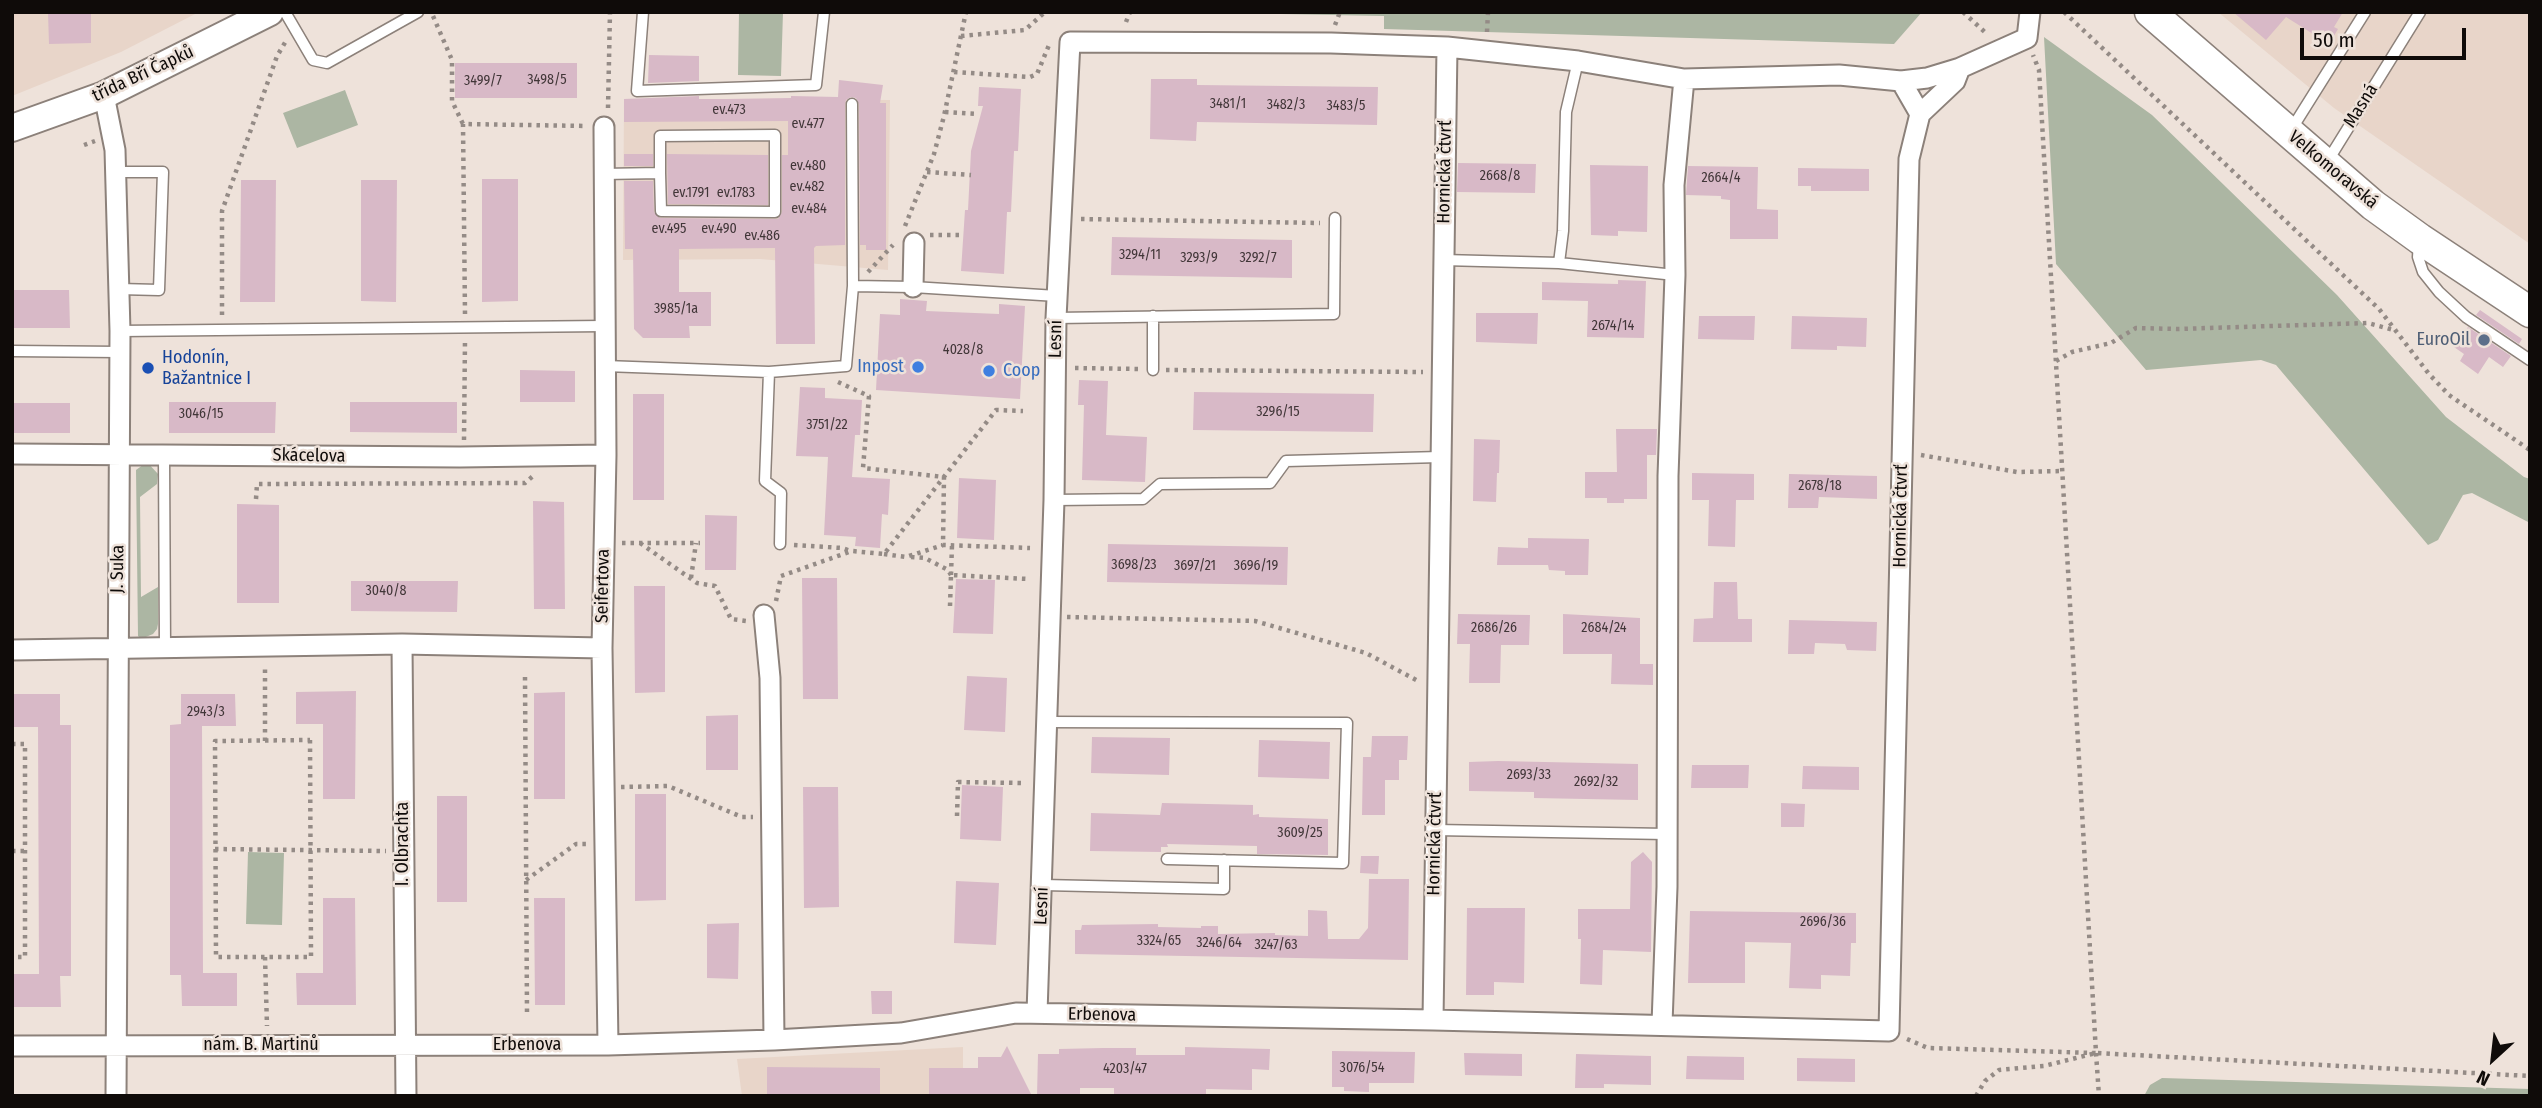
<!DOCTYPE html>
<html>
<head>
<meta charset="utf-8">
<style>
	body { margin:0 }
	#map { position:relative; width:2542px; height:1108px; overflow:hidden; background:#eee2da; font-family:"Fira Sans Condensed",sans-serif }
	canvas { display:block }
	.frame { position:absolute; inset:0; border:14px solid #0f0b09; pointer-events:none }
	.north { position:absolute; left:2458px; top:1024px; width:70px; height:70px; -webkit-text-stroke:5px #eee2da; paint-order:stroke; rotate:207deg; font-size:19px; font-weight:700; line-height:28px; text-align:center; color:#0f0b09 }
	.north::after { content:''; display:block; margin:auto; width:24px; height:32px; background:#0f0b09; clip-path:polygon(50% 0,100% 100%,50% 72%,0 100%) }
	.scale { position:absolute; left:2300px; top:28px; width:166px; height:32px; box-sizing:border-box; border:4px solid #0f0b09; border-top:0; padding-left:9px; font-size:21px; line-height:24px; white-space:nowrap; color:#0f0b09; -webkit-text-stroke:5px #eee2da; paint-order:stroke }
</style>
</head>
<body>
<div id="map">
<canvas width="2542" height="1108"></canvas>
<div class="frame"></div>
<div class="north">N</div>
<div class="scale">50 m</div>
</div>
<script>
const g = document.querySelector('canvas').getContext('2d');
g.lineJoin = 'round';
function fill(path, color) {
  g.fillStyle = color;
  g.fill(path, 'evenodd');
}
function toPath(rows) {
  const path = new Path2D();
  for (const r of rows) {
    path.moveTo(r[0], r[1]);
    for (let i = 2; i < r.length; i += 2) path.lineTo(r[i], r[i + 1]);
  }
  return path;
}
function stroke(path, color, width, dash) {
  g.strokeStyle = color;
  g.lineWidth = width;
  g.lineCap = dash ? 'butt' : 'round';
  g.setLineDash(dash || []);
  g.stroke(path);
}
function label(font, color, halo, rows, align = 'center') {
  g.font = font + ' "Fira Sans Condensed",sans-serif';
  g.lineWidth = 5;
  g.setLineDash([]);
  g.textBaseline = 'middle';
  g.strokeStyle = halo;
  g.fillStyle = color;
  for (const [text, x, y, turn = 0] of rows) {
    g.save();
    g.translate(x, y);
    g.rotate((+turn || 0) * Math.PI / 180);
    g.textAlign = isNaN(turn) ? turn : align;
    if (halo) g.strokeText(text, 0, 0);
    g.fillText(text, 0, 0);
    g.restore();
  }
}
fill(toPath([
	[12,12,199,12,121,52,12,96],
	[2218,12,2530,12,2530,244,2334,108],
	[624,99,890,100,888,270,760,259,623,260],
	[963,1047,963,1096,742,1096,737,1059]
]), '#e8d5c9');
fill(toPath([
	[739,12,783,12,781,76,738,75],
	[1922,12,1894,44,1384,29,1384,16,1229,13],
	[2044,37,2152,115,2337,295,2446,417,2524,477,2530,479,2530,523,2472,493,2463,495,2438,540,2428,545,2276,365,2261,360,2146,370,2056,264],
	[345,90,358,125,297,148,283,113],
	[147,462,158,474,157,484,140,497,141,597,158,587,158,624,157,629,153,634,141,639,138,636,136,470],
	[248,852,284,853,282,925,246,924],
	[2162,1078,2530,1089,2530,1096,2144,1096,2150,1085]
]), '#acb6a3');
fill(toPath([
	[48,12,91,12,91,43,49,44],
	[2233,12,2343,12,2334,27,2338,29,2329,44,2286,17,2266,40],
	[649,55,699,56,699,81,648,83],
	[455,63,577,63,577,98,455,98],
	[1151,79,1197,79,1197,85,1378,87,1377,125,1197,122,1196,141,1150,139],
	[839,80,883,85,880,103,886,103,886,250,866,250,866,245,860,245,859,104,856,98,851,97,846,100,845,104,845,245,816,246,814,248,815,344,776,344,775,248,679,249,679,292,711,292,711,326,689,326,690,338,643,338,634,329,633,249,625,249,624,181,653,181,654,212,660,218,778,219,782,212,782,155,788,155,788,121,624,122,624,99,699,96,699,99,726,99,791,98,791,96,838,97],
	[979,87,1021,89,1018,151,1014,151,1011,212,1007,212,1004,274,961,271,965,210,968,210,971,151,983,106,978,106],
	[624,154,653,154,653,166,624,166],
	[667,154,768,155,768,205,668,204],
	[1458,163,1536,164,1535,193,1457,192],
	[1590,165,1648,166,1647,232,1618,231,1618,236,1591,235],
	[1688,166,1758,167,1757,209,1778,210,1778,239,1730,239,1730,200,1721,199,1721,196,1686,195],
	[1798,168,1869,169,1869,191,1811,191,1811,186,1798,186],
	[482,179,518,179,518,301,482,302],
	[241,180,276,180,275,302,240,302],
	[361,180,397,180,396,302,361,301],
	[1112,237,1292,240,1292,278,1111,275],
	[1618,280,1646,281,1644,338,1587,337,1588,301,1542,300,1542,282,1618,284],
	[12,290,69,290,70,328,12,328],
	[900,299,927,301,926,311,999,314,999,304,1025,306,1020,399,876,390,880,314,900,315],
	[2480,310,2522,339,2519,344,2476,315],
	[1476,313,1538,313,1537,344,1476,342],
	[1699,316,1755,316,1754,340,1698,339],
	[1792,316,1867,318,1866,347,1837,346,1837,350,1791,349],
	[2468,327,2511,356,2503,367,2489,357,2478,374,2460,361,2464,354,2454,347],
	[520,370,575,371,575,402,520,402],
	[1079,380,1108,381,1106,435,1147,437,1145,482,1082,480,1084,405,1078,405],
	[800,387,825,388,825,398,862,400,860,435,855,435,852,477,890,479,888,515,882,514,880,548,855,546,856,537,824,535,828,457,796,456],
	[1194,392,1374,394,1373,432,1193,430],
	[633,394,664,394,664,500,633,500],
	[169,402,276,402,275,433,169,433],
	[350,402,457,402,457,433,350,432],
	[12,403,70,403,70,433,12,433],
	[1616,429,1657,429,1656,455,1647,455,1647,499,1624,499,1624,503,1607,503,1607,498,1585,498,1585,472,1617,472],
	[1474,439,1500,440,1499,473,1497,473,1496,502,1473,501],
	[1692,473,1754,474,1754,500,1736,500,1735,547,1708,546,1709,500,1692,500],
	[1789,474,1877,476,1877,499,1819,497,1818,508,1788,508],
	[959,478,996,480,994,540,957,538],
	[533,501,564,502,565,609,534,609],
	[237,504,279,505,279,603,237,603],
	[705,515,737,516,736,570,705,570],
	[1528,538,1589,539,1588,575,1565,575,1565,571,1549,570,1548,565,1497,565,1498,547,1528,548],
	[1108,544,1288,547,1287,585,1107,582],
	[802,578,837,578,838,699,803,699],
	[956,579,995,580,993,634,953,633],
	[351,581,458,581,457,612,351,611],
	[1714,582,1737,582,1738,619,1752,619,1752,642,1693,642,1694,619,1713,618],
	[634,586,665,586,665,692,635,693],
	[1458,614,1530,615,1529,645,1501,645,1500,683,1469,683,1470,644,1457,644],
	[1563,614,1640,618,1640,664,1653,664,1653,685,1611,684,1612,654,1563,654],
	[1789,620,1877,622,1876,651,1847,650,1845,644,1815,643,1814,654,1788,654],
	[967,676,1007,678,1005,732,964,730],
	[356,691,355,799,323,799,323,724,296,724,296,692],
	[565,692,565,799,534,799,534,693],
	[12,694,60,694,60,725,71,725,71,976,60,976,61,1007,12,1007,12,974,39,974,38,727,12,727],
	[181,694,235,694,236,726,202,726,203,973,237,973,237,1006,182,1006,181,975,170,975,170,725,181,724],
	[738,715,738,770,706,770,706,716],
	[1372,736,1408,736,1407,760,1399,760,1399,780,1385,780,1385,815,1362,815,1363,757,1371,757],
	[1092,737,1170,738,1169,775,1091,773],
	[1259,740,1330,742,1329,779,1258,777],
	[1498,761,1638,764,1638,800,1534,798,1534,792,1469,791,1469,762],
	[1692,765,1749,765,1748,788,1691,788],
	[1803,766,1859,767,1859,790,1802,789],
	[962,785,1003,787,1001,841,960,839],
	[803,787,838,787,839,907,804,908],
	[635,794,666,794,666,900,635,901],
	[437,796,467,796,467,902,437,902],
	[1162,803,1253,805,1253,815,1259,814,1259,817,1328,819,1328,855,1257,854,1257,846,1167,844,1168,847,1161,847,1161,852,1090,851,1091,813,1160,815],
	[1781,803,1805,804,1804,827,1781,827],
	[1643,852,1652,862,1651,952,1603,950,1602,985,1580,984,1581,939,1578,939,1578,909,1630,909,1631,862],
	[1361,856,1379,856,1378,874,1360,873],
	[1369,879,1409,879,1408,960,1075,954,1075,930,1081,930,1082,925,1158,924,1158,927,1201,928,1201,926,1218,926,1218,934,1275,933,1275,935,1308,936,1308,910,1327,911,1328,939,1359,939,1368,928],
	[956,881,999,883,996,945,954,943],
	[323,898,355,898,356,1005,297,1005,296,973,323,973],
	[534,898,565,898,565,1005,535,1005],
	[1467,908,1525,908,1524,983,1494,982,1494,995,1466,995],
	[1690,911,1856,913,1856,943,1851,943,1850,976,1821,975,1821,989,1789,988,1791,943,1745,942,1745,983,1688,983],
	[739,923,738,979,707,978,707,924],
	[871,991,892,991,892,1014,872,1014],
	[1007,1046,1032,1096,929,1096,929,1068,978,1068,978,1057,1001,1057],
	[1185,1047,1270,1049,1269,1070,1252,1069,1252,1090,1206,1089,1206,1096,1114,1096,1114,1088,1080,1088,1080,1094,1037,1096,1038,1054,1059,1054,1059,1049,1103,1048,1136,1048,1136,1055,1185,1055],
	[1332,1051,1415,1052,1414,1083,1369,1083,1369,1092,1344,1091,1344,1087,1332,1087],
	[1464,1053,1522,1054,1522,1076,1465,1075],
	[1576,1054,1651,1056,1651,1085,1604,1084,1604,1088,1575,1088],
	[1687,1056,1744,1057,1744,1080,1686,1079],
	[1797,1058,1855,1059,1855,1082,1797,1081],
	[767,1067,880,1068,880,1096,767,1096]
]), '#d8b9c7');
const lane = toPath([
	[285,12,313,60,327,63,418,12],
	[643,12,637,91,816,85,824,12],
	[852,104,853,286],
	[2291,130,2365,12],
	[2327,162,2420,12],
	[115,172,163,172,159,290,119,289],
	[603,174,660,173,661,211,775,212,775,135,660,136,660,173],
	[2419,243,2418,257,2423,272,2439,292,2466,317,2530,360],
	[1443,260,1559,263,1675,275],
	[1559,263,1563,231,1566,112,1578,61],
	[1056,318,1334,314,1335,218],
	[120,331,604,326],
	[12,351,120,352],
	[605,366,769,372,846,366,853,286,913,287,1057,296],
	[1153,370,1153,316],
	[769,372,765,481,781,493,780,544],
	[164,455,165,649],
	[1054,500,1143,499,1160,484,1270,483,1286,461,1440,457],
	[1047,722,1347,723,1343,863,1167,859],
	[1435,830,1667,834],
	[1043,885,1224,889,1224,860]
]);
const street = toPath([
	[1447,47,1578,61,1684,79,1839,75,1901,81,1927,78,1960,68,1955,81,1920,114,1909,159,1889,1031,1433,1020,1447,47],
	[1960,68,2027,38,2030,12],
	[1901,81,1920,114],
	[104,95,115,150,120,331,116,1096],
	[604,127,606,455,602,648,608,1045],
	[913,287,914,243],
	[12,454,460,457,606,455],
	[764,615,770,678,774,1040],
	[402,644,406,1096],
	[12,650,402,644,602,648],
	[1037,1013,1054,500,1056,318,1070,42,1331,43,1447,47],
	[1662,1024,1667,887,1668,476,1675,275,1674,185,1684,79],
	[12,1046,608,1045,774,1040,901,1033,1016,1013,1433,1020]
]);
const secondary = toPath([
	[12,128,104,95,270,12]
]);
const primary = toPath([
	[2150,12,2373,205,2420,239,2530,312]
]);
stroke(lane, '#8c817a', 13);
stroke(street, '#8c817a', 23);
stroke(secondary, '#8c817a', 30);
stroke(primary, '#8c817a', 33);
stroke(toPath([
	[1963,12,1988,35],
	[2064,12,2379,309,2429,374,2449,395,2530,450],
	[433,16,452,60,452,101,463,124],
	[1126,22,1130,12],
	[1335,25,1340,12],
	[1487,32,1488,12],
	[961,36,1025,30,1045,12],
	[954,72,1030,77,1037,74,1049,45],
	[608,108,610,12],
	[945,112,977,114],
	[84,145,95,141],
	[927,172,971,175],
	[1081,219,1320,223],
	[905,226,934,154,944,116,966,12],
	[930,235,964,235],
	[868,272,893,245],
	[465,314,463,124,587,126],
	[222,315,222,211,277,56,286,41],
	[2056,361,2072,352,2111,343,2136,328,2177,329,2368,323,2397,331],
	[1075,368,1139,369],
	[1166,370,1423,372],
	[838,382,869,396,863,468,944,477,943,545,1030,548],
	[464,440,465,340],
	[1921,455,2017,472,2062,471],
	[256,499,257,484,525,483,533,476],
	[622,543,700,543],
	[640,543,697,583,715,586,731,619,746,621],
	[794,545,842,548,851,551],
	[884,554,906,557,943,545],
	[911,557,925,558,948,570,951,575],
	[951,575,952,545],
	[691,578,696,543],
	[776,601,781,576,852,551,884,554,996,410,1023,411],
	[950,606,951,575,1029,579],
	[1067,617,1255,621,1366,653,1418,681],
	[525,677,527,1013],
	[310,740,311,957,216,957,215,741,310,740],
	[265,741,265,665],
	[12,744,25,744,25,957,12,957],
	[621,787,668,786,742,817,753,817],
	[957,816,958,782,1025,783],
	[215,849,386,851],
	[12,851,25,851],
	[526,880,576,844,586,844],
	[265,957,267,1026],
	[1907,1039,1928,1048,2096,1053,2039,70,2033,55],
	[2096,1053,2099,1096],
	[1976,1096,1985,1081,1999,1070,2044,1066,2096,1053,2530,1076]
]), '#948b86', 4.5, [3.5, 5]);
stroke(lane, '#fff', 10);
stroke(street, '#fff', 19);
stroke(secondary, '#fff', 26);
stroke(primary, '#fff', 30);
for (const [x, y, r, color] of [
	[2484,340,7,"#5c6f8a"],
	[918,367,7,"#3f7fe0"],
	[148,368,7,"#1a4fb4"],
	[989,371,7,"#3f7fe0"]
]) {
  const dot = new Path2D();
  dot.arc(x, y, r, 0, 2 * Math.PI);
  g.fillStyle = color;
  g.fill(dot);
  stroke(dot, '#eee2da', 2.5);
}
label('14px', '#413638', null, [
	["3498/5",547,80],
	["3499/7",483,81],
	["3481/1",1228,104],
	["3482/3",1286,105],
	["3483/5",1346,106],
	["ev.473",729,110],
	["ev.477",808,124],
	["ev.480",808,166],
	["2668/8",1500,176],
	["2664/4",1721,178],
	["ev.482",807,187],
	["ev.1791",691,193],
	["ev.1783",736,193],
	["ev.484",809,209],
	["ev.495",669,229],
	["ev.490",719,229],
	["ev.486",762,236],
	["3294/11",1140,255],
	["3293/9",1199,258],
	["3292/7",1258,258],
	["3985/1a",676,309],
	["2674/14",1613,326],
	["4028/8",963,350],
	["3296/15",1278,412],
	["3046/15",201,414],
	["3751/22",827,425],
	["2678/18",1820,486],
	["3698/23",1134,565],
	["3697/21",1195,566],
	["3696/19",1256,566],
	["3040/8",386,591],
	["2686/26",1494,628],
	["2684/24",1604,628],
	["2943/3",206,712],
	["2693/33",1529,775],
	["2692/32",1596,782],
	["3609/25",1300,833],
	["2696/36",1823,922],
	["3324/65",1159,941],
	["3246/64",1219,943],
	["3247/63",1276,945],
	["3076/54",1362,1068],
	["4203/47",1125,1069]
]);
label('18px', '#0f0b09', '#eee2da', [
	["třída Bří Čapků",143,74,-25],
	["Masná",2361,106,-58],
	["Velkomoravská",2333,170,40],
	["Hornická čtvrť",1445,172,-89],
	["Lesní",1056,339,-89],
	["Skácelova",309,456,1],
	["Hornická čtvrť",1901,516,-89],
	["J. Suka",118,569,-89],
	["Seifertova",603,586,-89],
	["I. Olbrachta",403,844,-90],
	["Hornická čtvrť",1435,844,-89],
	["Lesní",1042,906,-88],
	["Erbenova",1102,1015,1],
	["nám. B. Martinů",261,1045],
	["Erbenova",527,1045]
]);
label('18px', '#4e5e75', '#eee2da', [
	["EuroOil",2470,340]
], 'right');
label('18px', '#164399', '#eee2da', [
	["Hodonín,",162,358],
	["Bažantnice I",162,379]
], 'left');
label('18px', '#366cbe', '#eee2da', [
	["Inpost",904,367],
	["Coop",1003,371,"left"]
], 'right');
</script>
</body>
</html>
